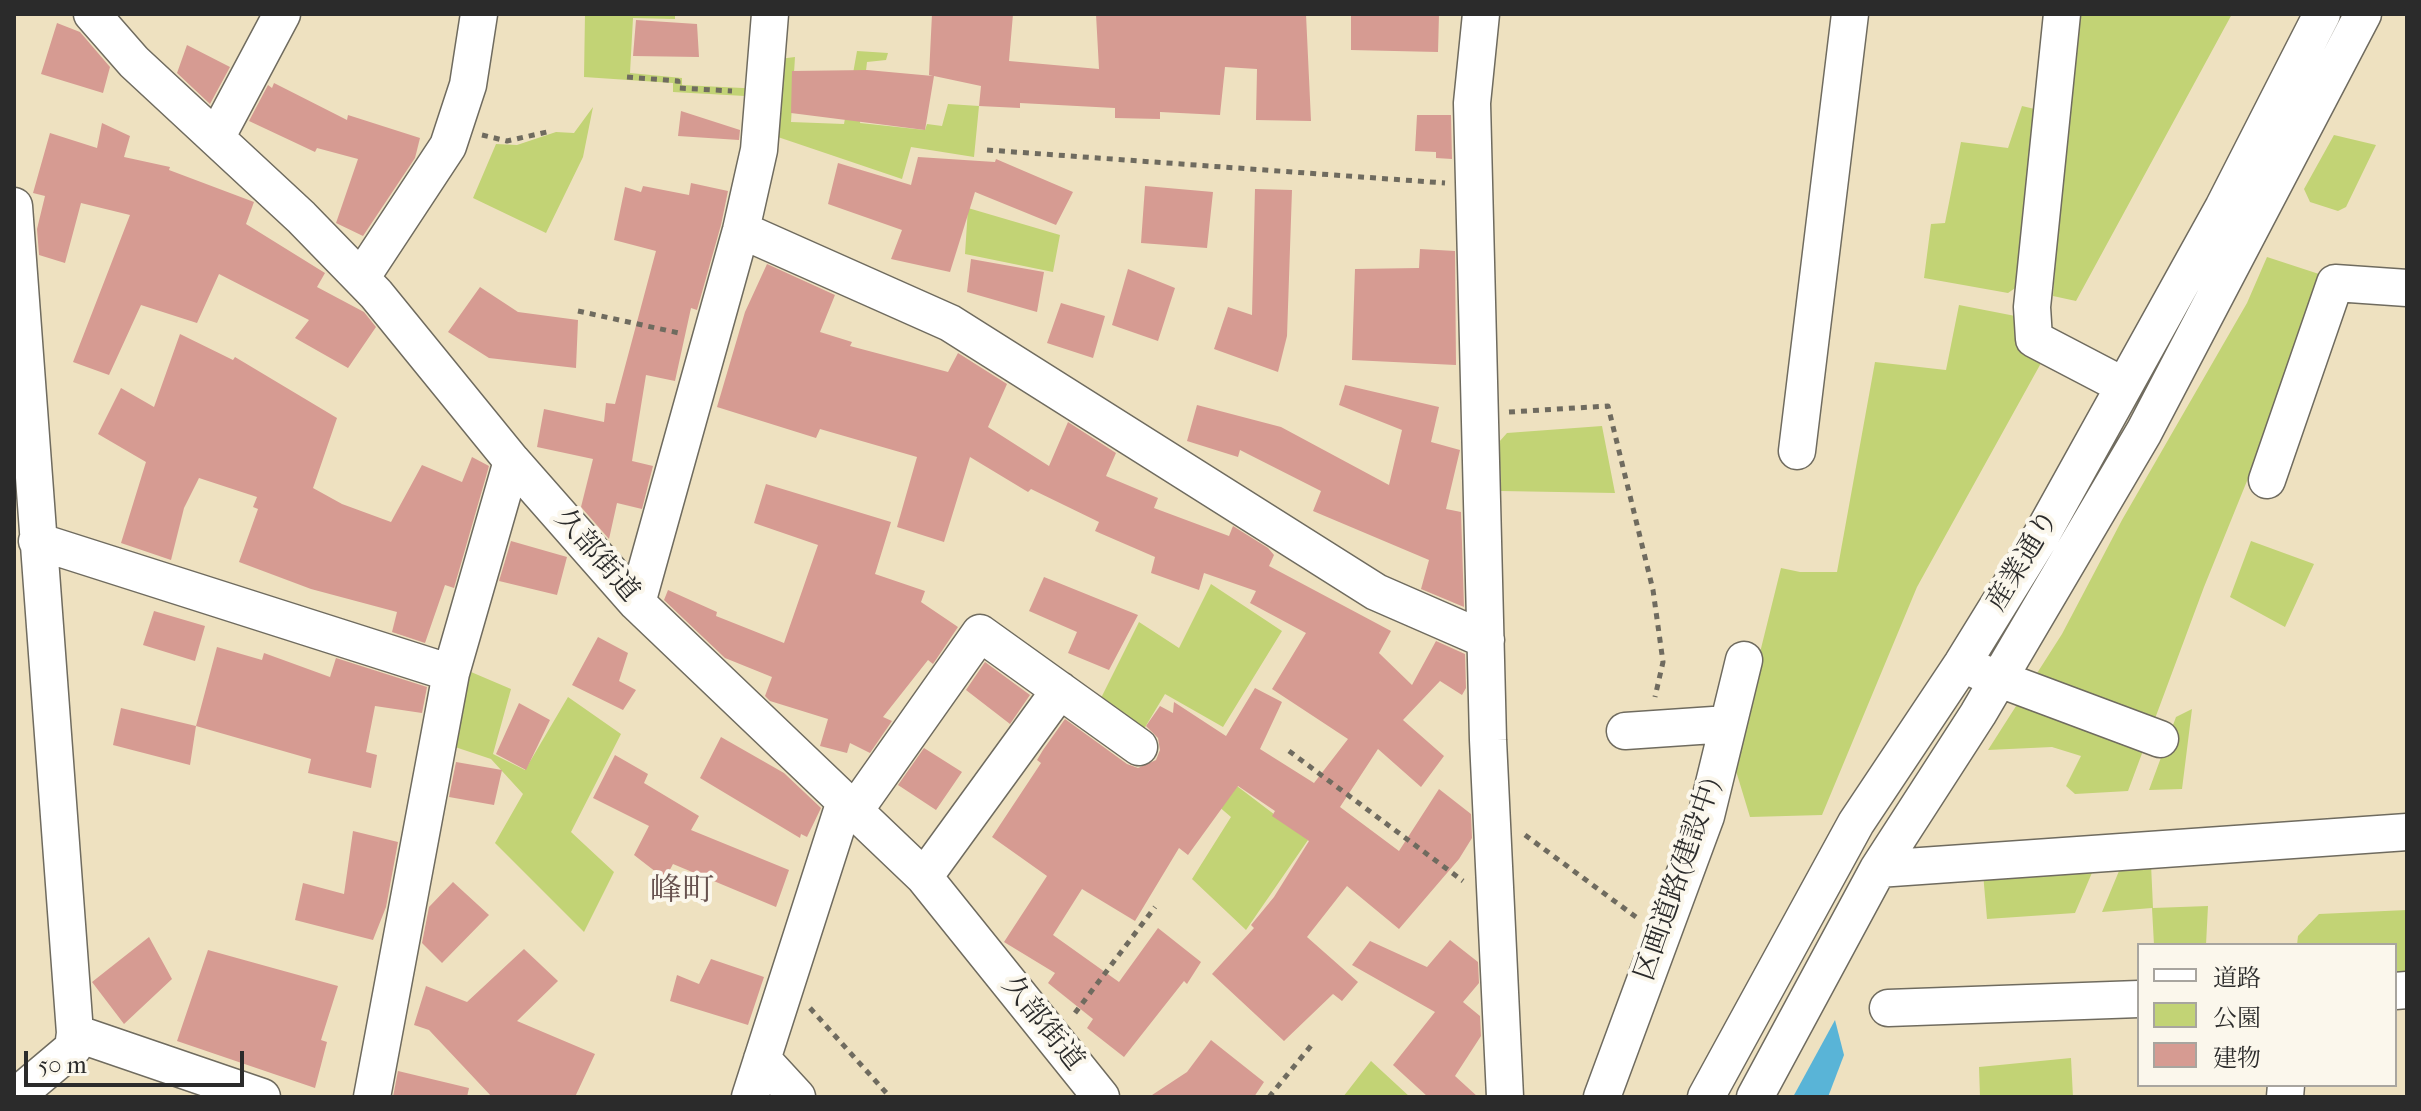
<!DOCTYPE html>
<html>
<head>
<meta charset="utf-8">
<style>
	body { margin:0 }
	#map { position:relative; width:2421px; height:1111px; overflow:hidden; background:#eee1c0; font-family:"IM FELL French Canon","Noto Serif JP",serif }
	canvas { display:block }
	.frame { position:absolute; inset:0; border:16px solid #2b2b2b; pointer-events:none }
	.legend { position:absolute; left:2137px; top:943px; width:260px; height:144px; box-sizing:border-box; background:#fbf7ec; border:2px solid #a8a59f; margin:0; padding:10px 14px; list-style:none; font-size:24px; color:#2b2b2b }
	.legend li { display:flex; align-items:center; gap:16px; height:40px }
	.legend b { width:40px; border:2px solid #a8a59f }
	.scale { position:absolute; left:24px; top:1051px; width:220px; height:36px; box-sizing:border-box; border:4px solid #2b2b2b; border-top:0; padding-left:10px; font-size:24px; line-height:28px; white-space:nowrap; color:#2b2b2b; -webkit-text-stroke:6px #fbf7ec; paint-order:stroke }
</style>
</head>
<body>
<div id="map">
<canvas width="2421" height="1111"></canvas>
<div class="frame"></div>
<ul class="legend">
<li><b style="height:10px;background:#fff"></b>道路</li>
<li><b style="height:22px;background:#c2d375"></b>公園</li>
<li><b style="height:22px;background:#d69b92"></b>建物</li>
</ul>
<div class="scale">50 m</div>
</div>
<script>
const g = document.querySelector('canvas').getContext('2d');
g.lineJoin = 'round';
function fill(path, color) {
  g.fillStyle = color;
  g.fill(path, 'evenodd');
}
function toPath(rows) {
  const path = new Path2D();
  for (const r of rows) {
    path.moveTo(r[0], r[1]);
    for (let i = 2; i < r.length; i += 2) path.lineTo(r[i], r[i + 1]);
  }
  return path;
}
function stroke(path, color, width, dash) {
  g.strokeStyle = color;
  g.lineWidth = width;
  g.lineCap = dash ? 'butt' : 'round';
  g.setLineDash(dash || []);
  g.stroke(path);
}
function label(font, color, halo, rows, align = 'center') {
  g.font = font + ' "IM FELL French Canon","Noto Serif JP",serif';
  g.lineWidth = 8;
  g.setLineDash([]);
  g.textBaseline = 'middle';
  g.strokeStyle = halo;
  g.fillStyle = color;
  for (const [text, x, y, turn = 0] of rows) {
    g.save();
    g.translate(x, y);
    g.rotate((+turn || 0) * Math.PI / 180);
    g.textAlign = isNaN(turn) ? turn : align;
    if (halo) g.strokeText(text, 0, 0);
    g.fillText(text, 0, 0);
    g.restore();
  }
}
fill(toPath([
	[585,14,675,14,675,19,633,18,630,73,682,78,682,85,763,89,763,97,673,92,673,83,584,77],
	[2074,14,2232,14,2076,301,2053,296],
	[857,51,888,53,886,60,867,62,860,123,925,130,927,124,942,126,948,104,979,106,974,157,911,147,902,179,769,134,779,59,795,57,791,122,844,124],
	[2022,106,2043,111,2024,282,2008,293,1924,278,1931,224,1945,223,1961,142,2008,148],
	[593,107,583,157,546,233,473,198,496,144,517,145,556,132,574,133],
	[2334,135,2376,145,2346,207,2338,211,2310,202,2304,189],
	[968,208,1060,235,1053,272,965,254],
	[2267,257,2319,274,2279,402,2204,587,2128,791,2075,794,2066,786,2081,756,2052,747,1988,750,2062,634,2122,520,2247,303],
	[1959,305,2051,323,2056,336,1917,587,1822,815,1750,817,1733,761,1781,568,1800,572,1837,572,1875,362,1946,370],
	[1602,426,1615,493,1501,491,1499,442,1507,433],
	[2251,541,2314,564,2285,627,2230,597],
	[1211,584,1282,631,1223,727,1165,694,1135,744,1093,714,1139,622,1179,648],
	[464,669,511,689,493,754,525,770,568,697,621,734,571,832,614,872,584,932,495,843,523,794,491,759,449,745],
	[2192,709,2182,789,2149,790,2176,717],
	[1204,761,1308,840,1246,930,1192,879,1231,817,1190,782],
	[2151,864,2153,908,2208,906,2206,945,2154,945,2152,908,2102,912,2119,871,2126,865],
	[2094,868,2075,913,1987,919,1983,873],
	[2407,910,2407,973,2395,974,2395,945,2297,945,2298,936,2319,914],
	[2071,1058,2073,1097,1980,1097,1979,1067],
	[1371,1061,1410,1097,1343,1097]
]), '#c2d375');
fill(toPath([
	[1835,1020,1844,1055,1828,1097,1793,1097]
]), '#59b4d7');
fill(toPath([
	[932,14,1013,14,1009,61,1099,69,1096,14,1306,14,1311,121,1256,120,1257,69,1225,67,1220,115,1160,112,1160,119,1115,118,1115,108,1020,103,1020,108,979,106,981,86,934,76,925,130,791,113,792,71,867,70,933,76,929,75],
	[1351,14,1439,14,1438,52,1351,50],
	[636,20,697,24,699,57,633,56],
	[57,23,80,32,110,67,103,93,41,74],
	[187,45,230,67,210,104,177,73],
	[274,83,347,120,348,115,420,138,415,158,363,236,336,223,358,159,317,148,315,152,249,121,268,85,272,88],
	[681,111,740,130,739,140,678,136],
	[1417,115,1451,115,1452,159,1436,158,1436,152,1415,151],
	[102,123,130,136,124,157,170,167,169,170,254,202,246,224,325,273,317,287,364,312,376,327,348,368,295,338,309,320,219,274,197,323,141,305,109,375,73,362,130,215,81,203,65,263,39,255,37,229,45,196,33,193,50,133,97,148],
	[918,157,995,162,996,159,1073,192,1056,225,975,192,950,272,891,259,902,230,828,204,838,163,911,185],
	[691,183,728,191,721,225,697,310,691,308,675,381,646,375,632,461,653,466,642,509,617,503,609,539,581,507,593,459,537,447,544,409,604,422,606,403,615,404,656,251,614,240,625,187,641,192,643,186,689,195],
	[1145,186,1213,192,1207,248,1141,243],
	[1255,189,1292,190,1287,336,1278,372,1214,349,1228,307,1252,315],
	[1420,249,1455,251,1456,365,1352,360,1355,269,1419,268],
	[971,259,1044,272,1037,312,967,292],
	[767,264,835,295,820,332,852,342,850,346,948,372,958,353,1007,384,988,427,1049,466,1068,422,1116,453,1106,476,1158,498,1154,508,1229,536,1233,526,1268,548,1274,555,1269,566,1391,631,1379,653,1412,685,1436,641,1465,654,1466,688,1462,695,1440,681,1403,720,1444,756,1421,787,1378,749,1340,807,1399,851,1439,789,1471,814,1472,838,1459,859,1399,929,1347,886,1307,937,1358,982,1342,1001,1333,994,1284,1041,1212,974,1254,928,1251,925,1274,897,1309,841,1272,816,1275,811,1238,786,1188,855,1179,848,1135,921,1082,889,1053,935,1119,982,1158,928,1201,962,1187,984,1184,981,1124,1057,1087,1028,1093,1019,1048,983,1055,973,1004,942,1047,876,992,837,1041,763,1037,760,1043,750,1065,719,1127,764,1138,768,1156,760,1160,750,1158,738,1146,726,1160,706,1173,713,1174,702,1226,736,1255,688,1282,702,1260,749,1314,783,1348,739,1272,689,1306,633,1250,603,1256,591,1204,573,1199,590,1151,573,1155,557,1095,531,1099,522,1031,489,1028,492,970,457,944,542,897,527,917,457,820,429,816,438,717,407,745,312],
	[1128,269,1175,288,1158,341,1112,325],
	[480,287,518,312,578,320,576,368,489,358,448,332],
	[1061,303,1105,316,1093,358,1047,343],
	[180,334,233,360,235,357,337,418,313,488,342,504,391,522,422,465,462,482,472,457,489,466,454,588,445,585,425,643,392,632,397,612,311,589,239,562,258,509,253,507,257,497,199,478,184,508,171,560,121,543,146,462,98,434,121,388,154,407],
	[1345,385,1439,407,1431,442,1460,450,1446,509,1461,512,1464,607,1421,589,1429,560,1313,511,1321,491,1240,450,1238,457,1187,441,1197,405,1281,427,1389,485,1402,430,1339,405],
	[766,484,891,522,875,574,925,591,921,602,958,627,933,664,928,660,883,717,892,721,870,753,850,743,847,753,820,746,828,719,770,701,765,696,772,677,725,658,664,600,668,590,717,612,716,616,784,643,818,545,754,523],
	[511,541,567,557,557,595,499,581],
	[1044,577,1138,615,1109,670,1068,653,1077,632,1029,611],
	[154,611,205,626,195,661,143,645],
	[598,637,628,653,619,681,636,690,623,710,572,685],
	[217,647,262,660,264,653,330,677,336,658,427,687,422,713,375,706,366,752,377,755,371,788,308,773,311,759,196,726],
	[985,662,1030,695,1010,724,966,690],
	[519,703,550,720,526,770,496,754],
	[121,708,196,726,190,765,113,745],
	[721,737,784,773,821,808,807,837,801,834,800,838,700,778],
	[924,748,962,772,936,810,898,785],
	[615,755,648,774,644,783,699,816,691,830,789,870,776,907,673,864,665,879,634,855,649,826,593,798],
	[456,762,502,770,494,805,449,797],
	[353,831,398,842,386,907,373,940,295,920,303,883,344,894],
	[453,882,489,915,442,963,422,943,429,907],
	[149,937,172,979,124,1024,92,982],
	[1450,940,1478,962,1479,983,1463,1002,1480,1016,1481,1036,1455,1076,1478,1097,1428,1097,1393,1065,1435,1012,1352,965,1370,941,1427,967],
	[524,949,558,981,517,1021,595,1054,575,1097,492,1097,429,1030,414,1025,426,986,467,1002],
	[208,950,338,986,321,1040,327,1042,315,1088,177,1041],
	[711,959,764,977,748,1025,670,1001,677,975,699,984],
	[1211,1040,1264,1082,1254,1097,1149,1097,1187,1072],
	[398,1071,469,1088,467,1097,393,1097]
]), '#d69b92');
const minor = toPath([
	[92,14,134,62,301,217,376,294,512,461,637,603,924,877,1101,1097],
	[1481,14,1472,103,1488,740,1505,1097],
	[2062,14,2032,307,2034,339,2124,386],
	[216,138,282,14],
	[14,206,75,1033,73,1048,15,1097],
	[741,230,950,323,1376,592,1486,640],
	[361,278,448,146,468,85,479,14],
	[1797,451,1850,14],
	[2267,480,2335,283,2407,288],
	[37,541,451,673],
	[637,603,741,230,759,150,770,14],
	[1978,671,2160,739],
	[1625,731,1728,724],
	[855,810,980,633,1139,747],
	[1878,869,2407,832],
	[924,877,1060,690],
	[2395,991,2407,990],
	[1888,1008,2139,999],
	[75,1033,262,1097],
	[762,1059,797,1097],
	[372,1097,451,673,512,461],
	[750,1097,845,801],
	[1602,1097,1706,816,1744,660],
	[1706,1097,1856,823,1962,664,2041,536,2223,208,2322,14],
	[1755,1097,1878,869,1978,714,2144,432,2363,14],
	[2285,1097,2286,1085]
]);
stroke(minor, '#6f6b5f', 39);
stroke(toPath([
	[627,77,678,81,678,88,732,91],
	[482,135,507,141,547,132],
	[987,150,1445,183],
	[578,311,679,333],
	[1509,412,1608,406,1653,590,1663,662,1655,697],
	[1289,751,1463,881],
	[1525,835,1636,917],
	[810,1008,890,1097],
	[1075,1013,1155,907],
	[1269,1097,1314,1042]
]), '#6f6b5f', 5, [6, 6]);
stroke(minor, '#fff', 36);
label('28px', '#2b2b2b', '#fbf7ec', [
	["久部街道",596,556,49],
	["産業通り",2024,561,-59],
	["区画道路(建設中)",1679,880,-71],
	["久部街道",1042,1024,51]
]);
label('32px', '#67524f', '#fbf7ec', [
	["峰町",682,892]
]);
</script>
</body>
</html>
